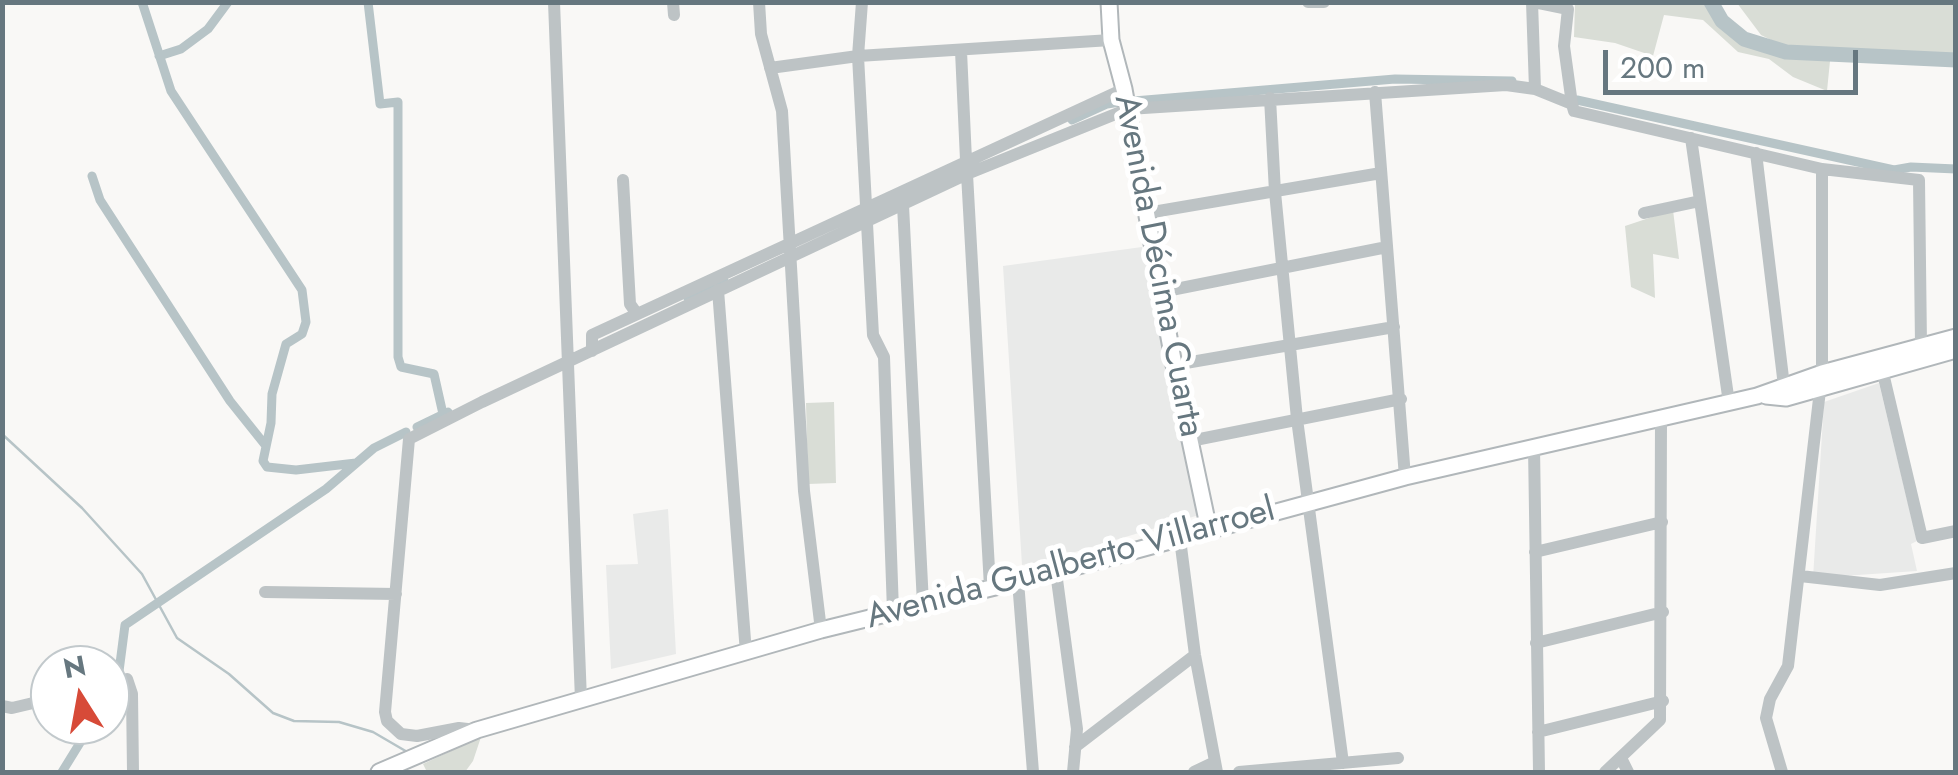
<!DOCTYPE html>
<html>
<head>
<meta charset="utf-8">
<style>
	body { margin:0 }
	#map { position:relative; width:1958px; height:775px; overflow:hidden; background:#f9f8f6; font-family:Jost,sans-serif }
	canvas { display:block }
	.frame { position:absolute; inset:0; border:5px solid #66777f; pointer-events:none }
	.north { position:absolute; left:30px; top:645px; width:100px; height:100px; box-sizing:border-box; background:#fff; border:2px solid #c2c9cc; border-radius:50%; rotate:349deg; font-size:28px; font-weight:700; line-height:40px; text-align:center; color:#66777f }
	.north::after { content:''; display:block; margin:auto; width:35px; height:45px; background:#d74a38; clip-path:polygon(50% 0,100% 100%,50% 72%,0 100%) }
	.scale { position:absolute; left:1603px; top:50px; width:255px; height:45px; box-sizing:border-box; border:5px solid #66777f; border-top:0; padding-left:12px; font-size:30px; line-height:35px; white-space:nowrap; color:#66777f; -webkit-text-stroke:8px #fff; paint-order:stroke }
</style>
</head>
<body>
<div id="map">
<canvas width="1958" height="775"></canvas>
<div class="frame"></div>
<div class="north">N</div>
<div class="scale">200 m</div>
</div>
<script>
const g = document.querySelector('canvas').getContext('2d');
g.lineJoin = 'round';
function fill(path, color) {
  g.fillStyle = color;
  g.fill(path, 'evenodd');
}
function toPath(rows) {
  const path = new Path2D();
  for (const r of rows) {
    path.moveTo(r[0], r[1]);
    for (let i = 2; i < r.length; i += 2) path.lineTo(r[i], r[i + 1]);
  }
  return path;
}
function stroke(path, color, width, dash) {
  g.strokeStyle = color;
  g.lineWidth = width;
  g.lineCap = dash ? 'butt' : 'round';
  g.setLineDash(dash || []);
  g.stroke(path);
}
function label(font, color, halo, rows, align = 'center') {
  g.font = font + ' Jost,sans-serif';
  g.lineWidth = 10;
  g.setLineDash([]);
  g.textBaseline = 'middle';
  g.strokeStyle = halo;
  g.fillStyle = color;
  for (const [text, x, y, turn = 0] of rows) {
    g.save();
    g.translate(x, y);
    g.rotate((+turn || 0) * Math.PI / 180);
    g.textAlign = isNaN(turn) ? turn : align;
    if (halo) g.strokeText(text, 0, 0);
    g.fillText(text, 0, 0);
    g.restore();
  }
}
fill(toPath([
	[1142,247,1199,515,1045,561,1022,565,1003,266],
	[1879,383,1917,541,1911,544,1917,571,1813,578,1824,402],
	[668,509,676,654,611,669,606,565,638,564,633,514]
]), '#e9eae9');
fill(toPath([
	[1575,3,1706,3,1716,22,1741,43,1780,57,1830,61,1827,91,1793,77,1769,59,1738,52,1703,20,1664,15,1653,56,1615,43,1574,37],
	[1737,3,1955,3,1955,56,1850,54,1785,47,1761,35],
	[1673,210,1679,259,1653,254,1655,298,1631,287,1625,226],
	[834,402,836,483,808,484,806,403],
	[481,737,473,761,465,772,427,772,423,764]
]), '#d9ddd6');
stroke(toPath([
	[2,434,82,508,142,574,177,638,229,674,273,713,294,721,339,722,373,732,409,753]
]), '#b7c4c7', 2.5);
stroke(toPath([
	[142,2,171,91,302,290,306,322,302,334,286,344,272,394,271,423,263,461,267,467,296,470,356,463],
	[368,2,380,104,398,102,398,357,401,367,434,374,443,414],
	[159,56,181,49,208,29,228,2],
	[1577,100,1894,170,1911,167,1956,169],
	[1134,101,1395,79,1512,81],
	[1072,120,1107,104,1120,102],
	[92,176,100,200,230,401,266,446],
	[688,298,724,281],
	[417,427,448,412],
	[118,679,125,625,326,489,374,448,406,432],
	[62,772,91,725]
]), '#b7c4c7', 9);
stroke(toPath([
	[1711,2,1722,21,1744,39,1786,52,1956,60]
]), '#b7c4c7', 15);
const major = toPath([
	[1109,2,1111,40,1124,89,1174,365,1209,530],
	[1766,396,1786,398,1956,350],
	[379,772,477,730,821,630,1056,572,1405,477,1757,396,1822,373,1956,337]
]);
stroke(major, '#b1b7ba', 19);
stroke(toPath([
	[554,2,581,700],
	[673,2,674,15],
	[759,2,761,34,782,111,804,491,821,630],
	[862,2,858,56,873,335,884,357,893,611],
	[1308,2,1324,2],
	[1532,2,1535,89],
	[1534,2,1568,9,1564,46,1572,104],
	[961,51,966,160],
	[770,68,858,56,1111,40],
	[1375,92,1405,477],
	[1270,98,1275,192,1297,419,1343,763],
	[1691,138,1729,403],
	[1756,153,1784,386],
	[967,174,990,587],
	[623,180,630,304,637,314],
	[903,205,923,604],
	[1147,213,1381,173],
	[1644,213,1700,201],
	[718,290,746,653],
	[1161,292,1387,247],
	[592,351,592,335,1124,89],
	[1174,365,1394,327],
	[1882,369,1922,538,1956,531],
	[1190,441,1401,399],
	[1534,447,1539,772],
	[1180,539,1195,655,1217,772],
	[1535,552,1662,522],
	[1056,572,1077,729,1073,772],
	[1800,576,1880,585,1956,573],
	[1018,581,1033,772],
	[265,592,396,594],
	[1536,643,1663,612],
	[110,683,127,679,132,694,133,772],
	[2,706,12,708,50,699],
	[476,730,459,728,417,736,401,734,387,721,385,712,409,439,482,402,967,174,1128,109,1506,85,1535,89,1572,104,1574,111,1822,169,1919,180,1921,345],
	[1538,732,1663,701],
	[1075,747,1195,655],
	[1621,758,1628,772],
	[1194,772,1215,762],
	[1239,772,1398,758],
	[1605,772,1660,720,1661,419],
	[1782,772,1766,718,1770,699,1788,666,1822,373,1822,169]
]), '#bdc3c5', 12);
stroke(major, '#fff', 15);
label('35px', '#66777f', '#fff', [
	["Avenida Décima Cuarta",1157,266,79],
	["Avenida Gualberto Villarroel",1071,565,-15]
]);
</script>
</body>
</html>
